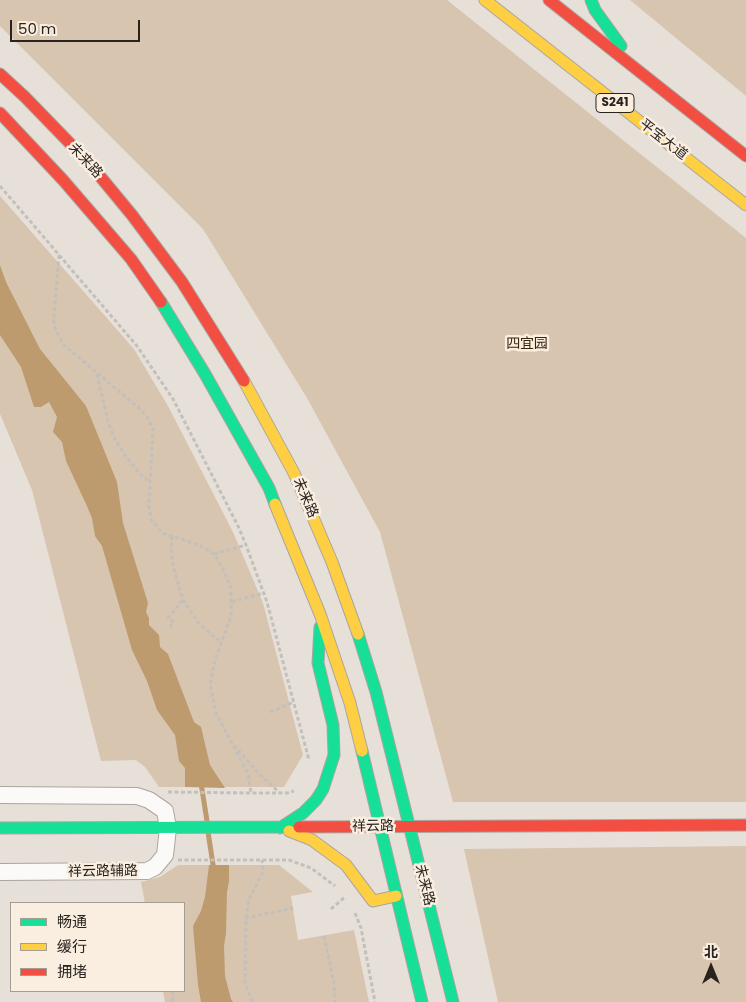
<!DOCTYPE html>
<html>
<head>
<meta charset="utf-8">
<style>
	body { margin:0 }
	#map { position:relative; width:746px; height:1002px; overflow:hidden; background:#e7e0d9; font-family:Poppins,"Noto Sans SC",sans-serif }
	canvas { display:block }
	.legend { position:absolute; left:10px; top:902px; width:175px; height:90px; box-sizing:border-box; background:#faeee0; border:1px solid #a69d92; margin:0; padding:6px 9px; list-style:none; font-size:15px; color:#28231e }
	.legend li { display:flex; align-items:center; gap:10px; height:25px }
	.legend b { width:25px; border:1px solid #a69d92 }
	.north { position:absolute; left:686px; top:942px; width:50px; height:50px; -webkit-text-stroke:4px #faeee0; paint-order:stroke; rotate:0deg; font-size:14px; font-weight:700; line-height:20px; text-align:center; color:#28231e }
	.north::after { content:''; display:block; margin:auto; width:18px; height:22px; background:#28231e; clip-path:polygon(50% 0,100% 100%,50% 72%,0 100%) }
	.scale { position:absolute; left:10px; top:20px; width:130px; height:22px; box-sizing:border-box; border:2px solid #28231e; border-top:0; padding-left:6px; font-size:15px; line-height:18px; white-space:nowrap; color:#28231e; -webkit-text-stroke:4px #faeee0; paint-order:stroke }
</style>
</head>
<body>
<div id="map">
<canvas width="746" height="1002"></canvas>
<ul class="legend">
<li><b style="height:6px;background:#16e098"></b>畅通</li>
<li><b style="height:6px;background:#ffcf43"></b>缓行</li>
<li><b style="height:6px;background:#f24e42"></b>拥堵</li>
</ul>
<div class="north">北</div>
<div class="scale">50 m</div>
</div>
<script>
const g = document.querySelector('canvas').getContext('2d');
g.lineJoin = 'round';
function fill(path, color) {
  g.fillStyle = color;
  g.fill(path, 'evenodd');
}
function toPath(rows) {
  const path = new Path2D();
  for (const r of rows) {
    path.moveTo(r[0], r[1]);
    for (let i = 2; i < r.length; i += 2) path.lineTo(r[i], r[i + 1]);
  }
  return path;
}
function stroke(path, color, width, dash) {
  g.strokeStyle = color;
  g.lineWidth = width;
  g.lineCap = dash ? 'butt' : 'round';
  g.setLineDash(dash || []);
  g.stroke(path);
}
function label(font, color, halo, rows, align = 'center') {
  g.font = font + ' Poppins,"Noto Sans SC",sans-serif';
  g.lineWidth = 5;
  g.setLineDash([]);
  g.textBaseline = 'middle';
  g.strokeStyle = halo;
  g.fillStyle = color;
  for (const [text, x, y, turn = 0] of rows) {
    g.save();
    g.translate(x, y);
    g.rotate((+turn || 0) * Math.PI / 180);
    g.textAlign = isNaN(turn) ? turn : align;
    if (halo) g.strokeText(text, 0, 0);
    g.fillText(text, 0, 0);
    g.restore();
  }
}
fill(toPath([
	[0,0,447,0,746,238,746,802,453,802,380,532,307,398,203,229,0,26],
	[630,0,746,0,746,96],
	[0,196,134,349,168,406,233,532,263,603,303,755,284,787,159,787,145,767,136,760,101,761,32,490,0,414],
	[746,846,746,1002,498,1002,464,849],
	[178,865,279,865,313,892,291,896,298,940,354,930,369,1002,165,1002,163,991,184,991,184,903,145,903,141,882,160,877]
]), '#d8c5af');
fill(toPath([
	[0,265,6,282,40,349,86,406,117,482,123,523,148,603,146,612,149,618,149,625,159,635,160,647,168,654,194,722,201,727,210,765,225,788,185,787,185,768,179,761,175,735,157,710,147,681,132,650,102,546,95,536,92,518,86,504,66,461,62,442,53,432,57,417,49,402,41,407,34,407,21,367,0,335],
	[209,865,229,865,229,881,227,892,226,933,224,946,225,976,231,999,233,1002,201,1002,198,985,193,926,201,911,205,897]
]), '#bd9b6f');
stroke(toPath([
	[201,783,207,821],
	[208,832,214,871]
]), '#bd9b6f', 5);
const street = toPath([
	[0,795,137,796,149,800,165,811,168,828,165,855,155,867,147,871,0,872]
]);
const fast = toPath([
	[591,0,595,10,621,46],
	[161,302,205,374,269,488,275,504],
	[358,634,376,692,453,1002],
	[362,751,422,1002],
	[0,828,299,827],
	[280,828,303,813,316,800,323,789,334,755,333,725,318,663,320,627]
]);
const slow = toPath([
	[485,0,746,205],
	[244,381,294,473,332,562,358,634],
	[275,504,320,614,350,703,362,751],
	[289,831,312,840,346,865,373,901,396,896]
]);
const jam = toPath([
	[549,0,746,156],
	[0,74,25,97,89,163,132,215,182,282,244,381],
	[0,113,63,180,131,259,161,302],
	[299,827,746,825]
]);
stroke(street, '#aaa59f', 18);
stroke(fast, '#aaa59f', 13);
stroke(slow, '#aaa59f', 13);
stroke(jam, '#aaa59f', 13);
stroke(toPath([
	[0,186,137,346,173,399,238,526,246,545,267,602,309,760],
	[59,255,54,316,54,325,59,337,65,346,139,408,147,417,153,428,149,506,151,519,162,533,199,545,214,554,223,569,231,588,231,616,215,660,210,685,216,713,248,774,251,793],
	[97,374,108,422,115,439,124,454,140,474,150,482],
	[172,536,171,549,173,566,183,600,200,625,222,643],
	[214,554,246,545],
	[232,602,264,593],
	[170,627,174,622,168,618,183,600],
	[270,712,294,702],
	[234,745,260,775,280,793],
	[168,792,251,793,287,793,294,791],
	[178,860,289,860,311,868,335,886],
	[331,909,345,897],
	[355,913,361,928,375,1002],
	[246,918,249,899,263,872,262,860],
	[324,936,334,984,335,1002],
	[172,991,173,1002],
	[252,1002,245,982,246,918,293,908]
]), '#c3c0bc', 3, [4, 2.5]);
stroke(street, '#fbfaf9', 16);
stroke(fast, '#16e098', 11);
stroke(slow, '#ffcf43', 11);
stroke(jam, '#f24e42', 11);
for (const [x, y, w] of [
	[615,103,38]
]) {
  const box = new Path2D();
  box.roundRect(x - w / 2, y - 9.5, w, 19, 4);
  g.fillStyle = '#faeee0';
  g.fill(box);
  stroke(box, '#28231e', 1);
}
label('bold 12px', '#28231e', null, [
	["S241",615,103]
]);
label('14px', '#28231e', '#faeee0', [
	["平宝大道",663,140,38],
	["未来路",85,161,47],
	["未来路",305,498,67],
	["祥云路",373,827,-1],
	["祥云路辅路",103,872,-1],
	["未来路",424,885,76]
]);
label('14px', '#392509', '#faeee0', [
	["四宜园",527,344]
]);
</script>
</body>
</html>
